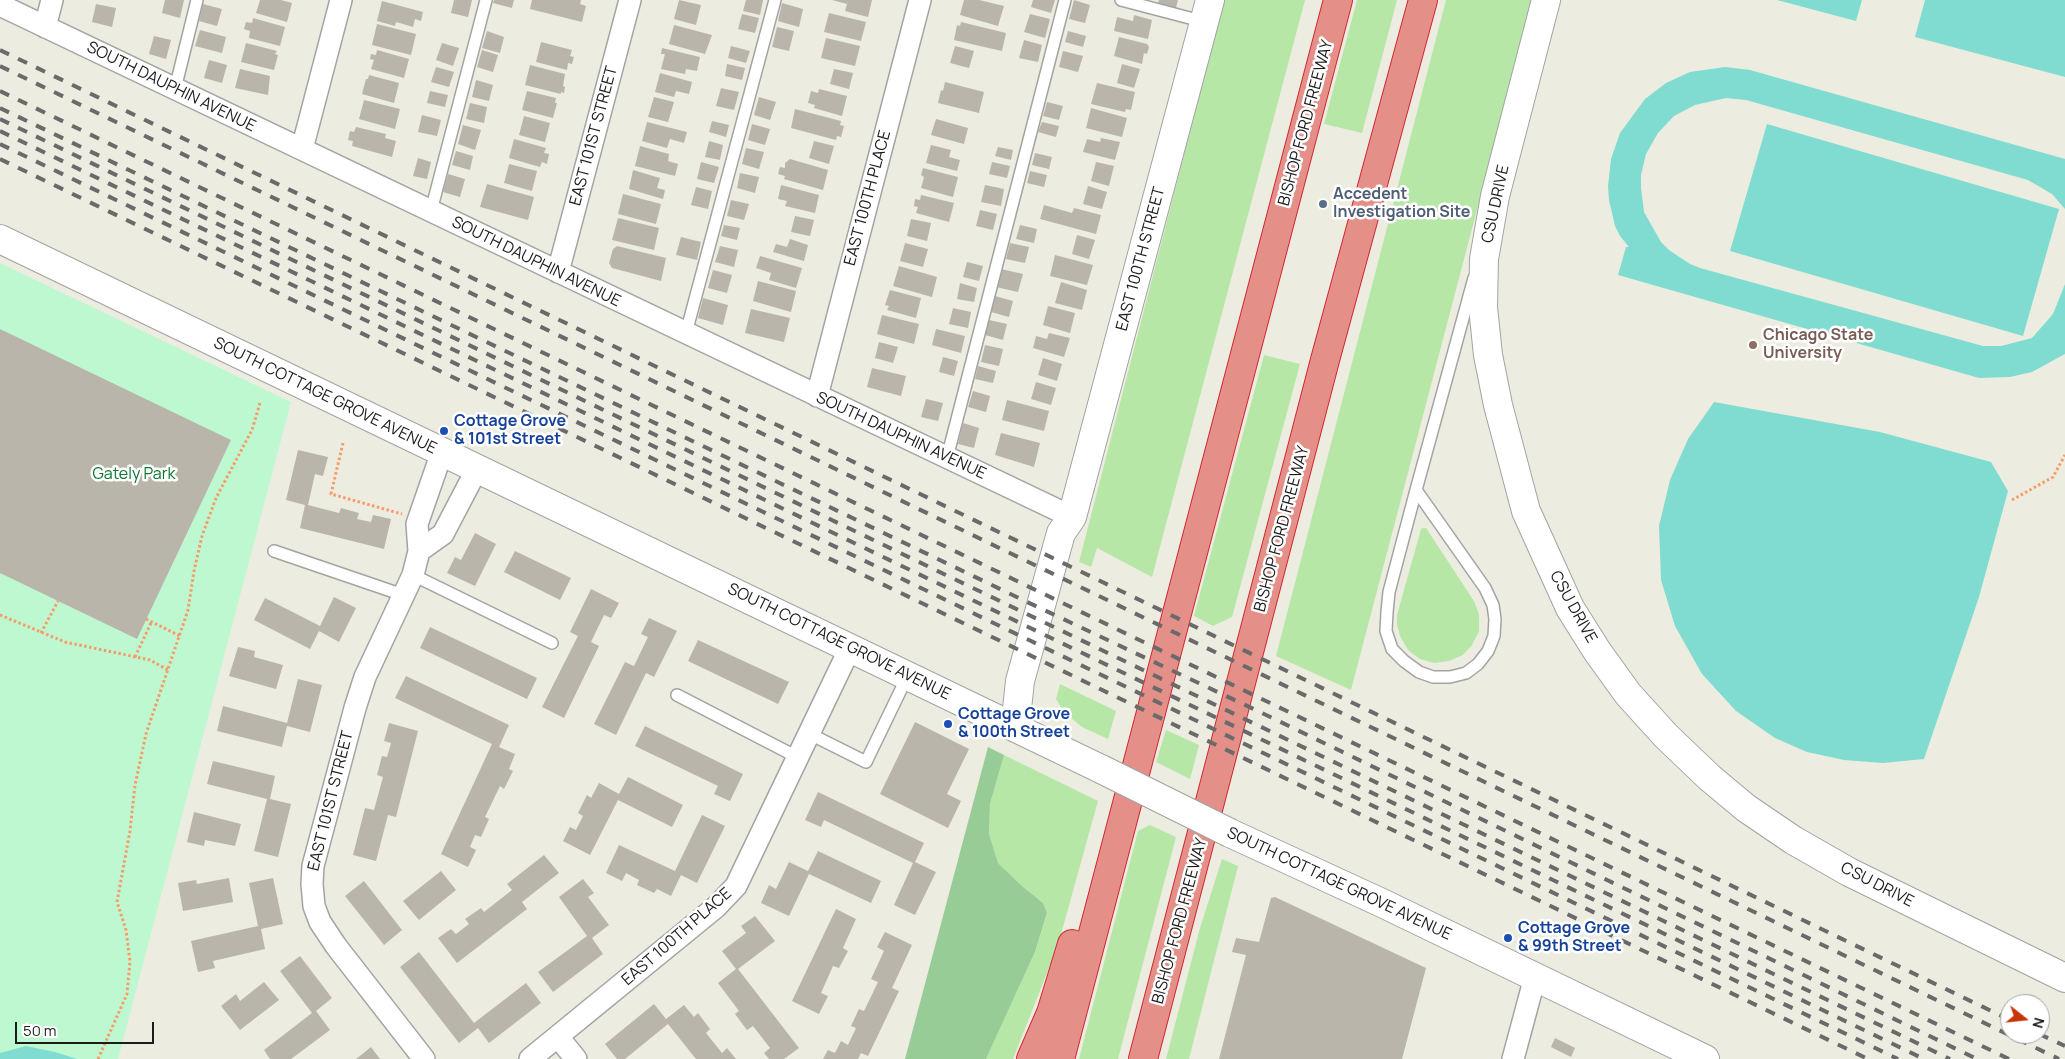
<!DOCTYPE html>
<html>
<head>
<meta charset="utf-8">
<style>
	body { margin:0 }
	#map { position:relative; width:2065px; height:1059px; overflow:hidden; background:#edece1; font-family:Manrope,sans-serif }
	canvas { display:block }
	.north { position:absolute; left:2000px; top:994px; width:50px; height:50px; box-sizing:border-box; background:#fff; border:1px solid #a4a4a4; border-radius:50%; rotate:106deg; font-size:14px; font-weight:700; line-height:20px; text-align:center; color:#1c1c1c }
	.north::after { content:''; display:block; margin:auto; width:18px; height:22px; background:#c33604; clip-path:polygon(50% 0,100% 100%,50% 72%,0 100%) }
	.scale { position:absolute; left:15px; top:1022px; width:139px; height:22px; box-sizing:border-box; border:2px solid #1c1c1c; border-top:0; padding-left:6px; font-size:15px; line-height:18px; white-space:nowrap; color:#1c1c1c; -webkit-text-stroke:4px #fff; paint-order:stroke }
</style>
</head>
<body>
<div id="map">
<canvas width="2065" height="1059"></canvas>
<div class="north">N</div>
<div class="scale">50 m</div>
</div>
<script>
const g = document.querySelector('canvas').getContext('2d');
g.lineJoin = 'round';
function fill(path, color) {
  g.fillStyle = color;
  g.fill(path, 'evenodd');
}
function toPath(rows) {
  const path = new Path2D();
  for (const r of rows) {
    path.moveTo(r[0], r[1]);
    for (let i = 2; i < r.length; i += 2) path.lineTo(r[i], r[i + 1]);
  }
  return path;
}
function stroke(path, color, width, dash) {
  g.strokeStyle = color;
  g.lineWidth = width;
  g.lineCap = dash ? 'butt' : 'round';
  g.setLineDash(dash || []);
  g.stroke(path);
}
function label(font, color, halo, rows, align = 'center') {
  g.font = font + ' Manrope,sans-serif';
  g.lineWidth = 5;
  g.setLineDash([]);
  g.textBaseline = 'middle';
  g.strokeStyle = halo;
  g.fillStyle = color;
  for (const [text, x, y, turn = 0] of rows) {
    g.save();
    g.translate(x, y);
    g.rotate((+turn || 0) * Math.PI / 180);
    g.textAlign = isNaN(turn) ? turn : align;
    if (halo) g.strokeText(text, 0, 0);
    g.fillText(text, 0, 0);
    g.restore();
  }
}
fill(toPath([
	[1224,0,1305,0,1152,577,1097,548,1091,567,1079,562],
	[1357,0,1397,0,1362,133,1324,124],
	[1446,0,1532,0,1351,690,1276,656],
	[1264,355,1300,364,1232,617,1213,626,1194,616],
	[1423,528,1426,528,1474,601,1479,614,1479,631,1472,645,1463,655,1449,661,1434,663,1420,659,1408,650,1400,636,1397,624,1397,615,1421,529],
	[1060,684,1116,711,1108,739,1082,727,1065,713,1056,699],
	[1166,730,1199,745,1190,779,1156,762],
	[1004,755,1098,801,1058,945,1013,1059,986,1059,1035,952,1047,914,1043,903,1022,886,998,863,989,835,990,804],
	[1150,825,1176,837,1118,1059,1079,1059,1138,831],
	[1222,859,1238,866,1189,1059,1166,1059,1200,928]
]), '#b6e7a7');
fill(toPath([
	[988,747,1004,755,990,804,989,834,998,863,1022,886,1043,903,1047,913,1035,952,986,1059,905,1059]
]), '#98cc97');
fill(toPath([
	[0,263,291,402,118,1059,0,1059]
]), '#bef8d1');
fill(toPath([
	[1777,0,1862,0,1856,21],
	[1925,0,2065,0,2065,77,1915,37],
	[1725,67,1750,70,2065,159,2065,209,2052,194,2028,180,1746,100,1726,98,1695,105,1674,116,1658,133,1646,154,1641,175,1641,188,1644,212,1661,242,1669,250,1690,264,1700,268,1983,346,2001,346,2032,338,2053,314,2065,284,2065,354,2032,372,2010,377,1979,378,1618,275,1626,247,1629,247,1620,236,1615,226,1609,200,1608,186,1611,159,1620,133,1645,99,1666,83,1690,72],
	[1767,124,2059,209,2023,336,1730,251],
	[1714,402,1880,432,1991,462,2008,491,1979,597,1924,759,1883,763,1844,760,1807,752,1775,738,1736,711,1702,674,1675,626,1661,580,1659,526,1670,480,1688,439],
	[26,1046,55,1052,77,1059,0,1059,0,1053]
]), '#80dcd0');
fill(toPath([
	[165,0,184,0,180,18,162,13],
	[260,0,281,0,292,3,287,22,256,13],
	[454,0,472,0,468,17,451,13],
	[494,0,514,0,512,8,493,3],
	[532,0,581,0,580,4,586,6,582,22,530,9],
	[679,0,701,5,696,25,674,19],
	[746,0,763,0,760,15,743,11],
	[832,0,872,0,868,17,845,11,847,4],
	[964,0,979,0,1004,6,998,26,960,15],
	[1033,0,1055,0,1051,13,1031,7],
	[1074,0,1090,5,1085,23,1069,19],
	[1159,0,1178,0,1176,8,1158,3],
	[382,1,423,12,421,21,415,19,413,27,396,22,395,26,377,21],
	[782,3,803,9,799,27,778,21],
	[96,4,116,8,112,27,92,22],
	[203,4,222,9,217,26,199,21],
	[829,13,866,22,861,41,824,32],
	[742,14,759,18,755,33,738,29],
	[1030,14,1050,19,1045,38,1024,32],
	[1134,15,1152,20,1148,39,1114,31,1117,17,1133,21],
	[253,18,285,27,280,46,249,38,250,31,244,29,246,22,252,23],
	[961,22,1006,33,1002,51,954,40,957,25,960,26],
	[377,24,416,34,411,55,372,45],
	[674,25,712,35,705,54,669,44],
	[777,27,794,31,789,51,772,47],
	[200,30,226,37,222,53,195,46],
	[487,31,504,37,500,53,482,48],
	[1068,31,1086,36,1083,47,1065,42],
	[154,36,171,40,166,59,149,54],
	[1119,37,1147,44,1149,47,1147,54,1144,53,1142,64,1114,56],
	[826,38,860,46,855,66,821,58],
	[1024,40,1042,45,1038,62,1019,58],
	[541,42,572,50,570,56,574,57,572,64,568,63,567,70,536,62],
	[246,43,277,51,275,54,278,55,274,70,241,62],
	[442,43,459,48,453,66,436,60],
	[731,46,750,51,746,63,728,58],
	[955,46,974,51,969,68,950,63],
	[662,48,700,57,697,71,686,69,685,74,661,69,665,54,661,54],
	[377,50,409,59,404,78,371,69,374,60,370,59,371,54,376,55],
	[482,50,498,55,493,72,477,67],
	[1063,51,1083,56,1078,72,1059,67],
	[209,60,227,65,222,83,204,78],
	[727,64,745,68,742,80,725,76],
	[1122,64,1140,69,1134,88,1117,83],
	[530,65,565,74,563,86,565,87,564,93,561,92,561,94,525,85],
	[436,67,454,72,449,87,431,82],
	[240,69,270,76,268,95,235,88],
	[834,69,853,73,849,89,830,84],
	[660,73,692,82,689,94,676,91,674,97,655,92],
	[369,75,399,83,394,103,362,94,366,79,368,79],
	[476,80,493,85,489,101,472,97],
	[945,82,984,92,979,113,938,103,941,90,943,91],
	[1097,83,1135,92,1131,110,1126,109,1125,112,1091,104],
	[721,88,739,92,734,110,716,106],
	[819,89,847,96,842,116,814,108,815,105,808,103,811,91,818,93],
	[430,91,448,95,445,107,427,103],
	[527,91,556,98,555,103,557,103,553,118,522,110],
	[654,97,674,102,668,122,648,117],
	[759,97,776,102,770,120,754,115],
	[364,100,400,109,395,129,359,119],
	[1047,102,1063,106,1059,120,1043,116],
	[470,103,487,107,484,123,466,119],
	[1091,108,1127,118,1122,137,1086,128],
	[795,109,841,121,840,125,844,126,841,137,837,136,836,140,791,128],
	[422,115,441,120,437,136,418,132],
	[524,116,550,123,545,142,519,135],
	[936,119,968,128,964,144,931,135],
	[712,121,729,125,726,137,709,132],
	[647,122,687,132,684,143,670,139,667,148,642,141],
	[1042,122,1059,126,1056,137,1038,132],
	[752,124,770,129,765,145,748,140],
	[463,125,481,130,475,150,458,144],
	[356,127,386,134,385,138,396,141,392,157,352,146,353,141,348,140,350,131,354,132],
	[1101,138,1120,142,1115,160,1083,152,1087,139,1100,142],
	[514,139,546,148,544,153,549,154,547,164,542,162,540,167,509,158],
	[709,141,723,145,720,160,705,157],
	[814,141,834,146,829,164,809,158],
	[931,145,951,150,949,157,960,160,957,171,926,163],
	[640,146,669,154,668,161,678,164,675,176,635,166],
	[998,147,1013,150,1011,160,995,156],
	[746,148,764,152,759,169,742,164],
	[456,151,473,156,470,170,452,165],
	[1035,153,1052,157,1049,169,1032,165],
	[418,158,431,162,427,179,413,176],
	[790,159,828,170,823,190,784,179,785,176,778,174,780,167,785,168,785,163],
	[701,162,719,167,714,183,697,179],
	[992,162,1010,166,1007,178,989,174],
	[1096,162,1114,166,1109,186,1091,181],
	[509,164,537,171,532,191,504,183],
	[923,168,958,177,953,197,921,188,924,177,921,175],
	[633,170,660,178,657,188,665,190,663,199,629,189],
	[1030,171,1047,175,1044,187,1027,183],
	[740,173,759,177,755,193,737,188],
	[448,174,465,179,460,197,443,192],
	[487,184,534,197,528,220,480,207],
	[781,185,819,195,815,213,785,206,787,201,778,199],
	[985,185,1004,189,1001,206,981,202],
	[1088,186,1107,192,1102,209,1083,204],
	[696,187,712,191,708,209,691,205],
	[623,194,661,204,656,224,618,214],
	[921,195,954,203,949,222,916,213,918,207,914,206,915,199,920,200],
	[731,200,749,204,744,220,727,216],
	[1044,205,1072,213,1074,208,1101,215,1096,234,1040,219],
	[980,210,997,214,993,230,976,226],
	[795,216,814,220,810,236,791,232],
	[618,218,659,228,654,250,612,240],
	[911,219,931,223,927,241,907,236],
	[724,225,740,228,737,240,721,236],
	[1020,225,1037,229,1034,243,1016,239],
	[1077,235,1095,240,1089,259,1072,254],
	[681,237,701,242,697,260,676,255],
	[790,239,808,245,804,261,773,252,776,244,787,247],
	[905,243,928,249,923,267,900,261],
	[1010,243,1029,247,1025,263,1006,259],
	[617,246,666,258,661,281,612,268,609,263,613,249],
	[720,246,738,250,734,267,715,262],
	[1055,255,1093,265,1087,285,1050,276],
	[760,256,802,268,796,288,769,280,771,273,756,268],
	[967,262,983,266,979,281,963,277],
	[899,266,937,277,932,297,893,286],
	[1001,269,1023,274,1018,292,996,287],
	[713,270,732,275,727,293,708,288],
	[758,281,796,291,791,312,753,301],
	[1061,282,1087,290,1082,310,1055,303],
	[960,283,977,288,974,302,957,299],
	[890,290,921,298,916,318,887,310,889,306,885,305],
	[995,296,1013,301,1009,317,991,312],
	[703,298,728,305,723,325,698,318],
	[1048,306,1075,313,1070,333,1043,325],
	[953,308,971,312,968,328,949,324],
	[751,309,790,318,784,342,745,333],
	[882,315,919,324,914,344,877,334],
	[989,320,1007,324,1003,340,985,335],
	[0,329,231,440,137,639,0,573],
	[936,329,965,336,961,353,932,345],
	[1049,333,1070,338,1064,357,1033,348,1036,336,1047,339],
	[879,342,898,347,893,363,875,358],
	[985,345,1003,349,999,366,981,362],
	[943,357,958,361,954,376,939,372],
	[1043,358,1062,364,1057,381,1038,375],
	[978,366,996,371,993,383,975,379],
	[872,368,906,376,901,396,867,387],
	[1036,382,1056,388,1051,405,1031,399],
	[973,391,990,396,986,412,968,407],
	[926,399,943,403,938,421,921,417],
	[1007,400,1049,411,1044,431,1002,420],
	[963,423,979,428,974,448,958,444],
	[1001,433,1040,443,1034,467,995,455],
	[298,450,328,457,323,476,315,474,308,505,339,513,341,508,359,513,357,519,371,522,373,515,391,519,384,549,300,528,305,505,286,500],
	[475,533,496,544,475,586,447,573,455,557,461,560],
	[515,551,571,578,560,600,504,572],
	[591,589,619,603,611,618,604,615,591,642,599,646,564,718,542,707,578,636,570,632],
	[334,597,356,608,339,642,319,631,310,649,254,620,265,598,320,626],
	[649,618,677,631,654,677,646,673,616,735,594,724,625,662,634,666,648,637,641,634],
	[430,627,537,678,527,699,420,648],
	[698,640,789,682,778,704,688,661],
	[238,647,255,651,254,657,283,665,276,689,229,676],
	[406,676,509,725,499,747,515,754,509,769,513,771,504,789,500,786,485,817,489,819,481,837,475,835,470,847,476,850,468,867,441,854,492,744,395,698],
	[298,679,322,685,310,732,287,726,282,747,217,731,223,706,287,723],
	[915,722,969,749,947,794,961,801,948,828,880,794],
	[389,723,418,731,396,817,388,815,376,861,353,855,365,808,374,810,383,777,377,775,382,756,387,757,391,743,384,741],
	[645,726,743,774,730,801,714,794,718,786,635,746],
	[213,761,275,776,270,799,291,804,278,857,254,851,267,799,207,784],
	[628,777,683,805,672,827,618,800,590,855,563,841,570,827,576,830,583,816,578,813,587,795,591,798,599,783,619,794],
	[818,792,924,843,915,862,936,872,915,915,894,905,913,863,824,820,821,827,805,820],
	[194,812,241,824,235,846,205,840,204,846,187,842],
	[702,815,725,826,697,883,681,875,671,896,657,889,654,893,637,885,639,880,626,873,622,881,606,873,619,845,675,871],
	[818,851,881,881,871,903,809,874,789,916,761,903,769,885,776,889,789,862,808,871],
	[544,855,559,873,522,902,527,909,457,963,438,938,451,929,456,934,469,924,465,919,481,908,484,912,512,890,507,884],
	[441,871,456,890,419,920,403,901],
	[229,878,233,902,183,911,178,883,196,880,197,884],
	[273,878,283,924,261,929,265,949,213,961,215,968,198,972,191,941,258,926,249,883],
	[583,879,594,893,588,897,609,925,592,938,603,954,553,992,538,972,587,936,559,897],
	[364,881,402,930,384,945,345,896],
	[1275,897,1426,968,1402,1059,1219,1059,1246,955,1232,952,1236,938,1259,942,1271,898],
	[836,909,856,919,843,948,848,951,839,968,833,966,821,993,828,996,819,1014,792,1001],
	[755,916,775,941,738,969,799,1048,784,1059,769,1059,764,1053,770,1048,753,1026,747,1030,735,1014,739,1011,718,983,736,969,722,951,746,933,741,926],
	[885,932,912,945,892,988,899,991,868,1056,861,1053,858,1059,823,1059,828,1050,835,1053,841,1041,848,1045,856,1028,851,1026,859,1009,864,1011,878,982,871,979,884,951,877,947],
	[419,952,474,1023,526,983,541,1003,489,1043,478,1028,459,1043,400,967],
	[300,956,332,998,316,1011,330,1030,291,1059,270,1059,264,1050,312,1013,280,971],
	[264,982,279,1000,240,1030,221,1006,236,994,240,1001],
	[654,1004,666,1019,684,1005,694,1017,698,1013,710,1029,706,1033,722,1053,727,1048,736,1059,696,1059,668,1024,625,1059,617,1059,605,1044],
	[1555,1038,1575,1048,1571,1057,1551,1047],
	[371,1047,380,1059,356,1059]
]), '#b9b5ab');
const service = toPath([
	[1121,0,1205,22],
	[175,89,197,0],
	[431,211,486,0],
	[686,333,775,0],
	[947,458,1065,0],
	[1416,490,1485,588,1493,605,1495,619,1494,636,1488,651,1478,664,1466,673,1450,677,1433,677,1419,672,1404,661,1392,649,1386,631,1387,612,1389,592,1416,490,1474,278],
	[274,551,403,595],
	[413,575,552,643],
	[677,695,799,758],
	[810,734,866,762,908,675]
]);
const minor = toPath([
	[0,5,1072,517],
	[45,27,52,0],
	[302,149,341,0],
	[558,272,630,0],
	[817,396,920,0],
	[419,551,443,534,477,469],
	[558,1037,576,1059],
	[424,1059,336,946,320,922,314,906,312,884,313,866,355,708,365,677,413,575,419,551,417,524,442,452],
	[530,1059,716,907,736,886,850,648],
	[1513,1059,1535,977]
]);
const tertiary = toPath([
	[1546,0,1495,196,1484,259,1483,307,1488,355,1498,405,1526,511,1570,608,1597,651,1628,694,1666,736,1710,778,1746,808,1793,840,1849,872,2065,978],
	[0,239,1101,769],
	[1015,727,1020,681,1061,533,1072,517,1210,0],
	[1230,833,1382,903,1705,1059]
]);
const motorway = toPath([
	[1031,1059,1051,1013,1072,944],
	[1060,1059,1338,0],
	[1143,1059,1325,360,1423,0]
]);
stroke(service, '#a3a3a3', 14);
stroke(minor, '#a3a3a3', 24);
stroke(tertiary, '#a3a3a3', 30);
stroke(motorway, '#d32735', 30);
stroke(toPath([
	[343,443,331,494,402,514],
	[2012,500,2053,477,2065,455],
	[0,615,65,642,150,660,168,670],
	[146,619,180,636],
	[41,633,58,601],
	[135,657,152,621],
	[98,1059,127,994,130,961,126,930,117,902,130,831,135,785,146,734,188,610,194,571,202,536,216,498,252,430,260,403]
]), '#f79c69', 3, [2.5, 2.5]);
stroke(service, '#fff', 11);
stroke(minor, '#fff', 21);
stroke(tertiary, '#fff', 28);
stroke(motorway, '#e49089', 28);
stroke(toPath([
	[0,50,2010,1020],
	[0,66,2059,1059],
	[0,91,2009,1059],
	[0,108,1023,600,1262,713,1977,1059],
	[0,119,1950,1059],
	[0,131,1924,1059],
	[0,144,1898,1059],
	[0,159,1868,1059],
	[2039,1034,2065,1046]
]), '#6a6a6a', 4, [10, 10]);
const tertiaryBridge = toPath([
	[1101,769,1230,833]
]);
stroke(tertiaryBridge, '#a3a3a3', 30, []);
stroke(tertiaryBridge, '#fff', 28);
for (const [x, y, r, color] of [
	[1323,204,5,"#5c6f8a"],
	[1753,345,5,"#8d6e63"],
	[444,431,5,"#1a4fb4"],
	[948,724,5,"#1a4fb4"],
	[1508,938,5,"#1a4fb4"]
]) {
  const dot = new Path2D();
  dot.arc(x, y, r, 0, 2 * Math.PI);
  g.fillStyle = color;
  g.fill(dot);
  stroke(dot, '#fff', 2);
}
label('16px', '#1c1c1c', '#fff', [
	["SOUTH DAUPHIN AVENUE",171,87,26],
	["BISHOP FORD FREEWAY",1306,123,-75],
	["EAST 101ST STREET",594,136,-75],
	["EAST 100TH PLACE",868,198,-75],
	["CSU DRIVE",1496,204,-78],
	["EAST 100TH STREET",1141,259,-75],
	["SOUTH DAUPHIN AVENUE",536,262,26],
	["SOUTH COTTAGE GROVE AVENUE",325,396,26],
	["SOUTH DAUPHIN AVENUE",901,436,25],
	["BISHOP FORD FREEWAY",1282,529,-75],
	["CSU DRIVE",1573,607,61],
	["SOUTH COTTAGE GROVE AVENUE",839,642,26],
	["EAST 101ST STREET",331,801,-76],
	["SOUTH COTTAGE GROVE AVENUE",1339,884,25],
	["CSU DRIVE",1877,885,27],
	["BISHOP FORD FREEWAY",1180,921,-75],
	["EAST 100TH PLACE",677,937,-41]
]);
label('bold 16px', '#4e5e75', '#fff', [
	["Accedent",1333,195],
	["Investigation Site",1333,213]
], 'left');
label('bold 16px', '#785e54', '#fff', [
	["Chicago State",1763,336],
	["University",1763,354]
], 'left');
label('bold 16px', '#164399', '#fff', [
	["Cottage Grove",454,422],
	["& 101st Street",454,440],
	["Cottage Grove",958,715],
	["& 100th Street",958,733],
	["Cottage Grove",1518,929],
	["& 99th Street",1518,947]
], 'left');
label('16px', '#0d7631', '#fff', [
	["Gately Park",134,475]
]);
</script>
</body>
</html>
